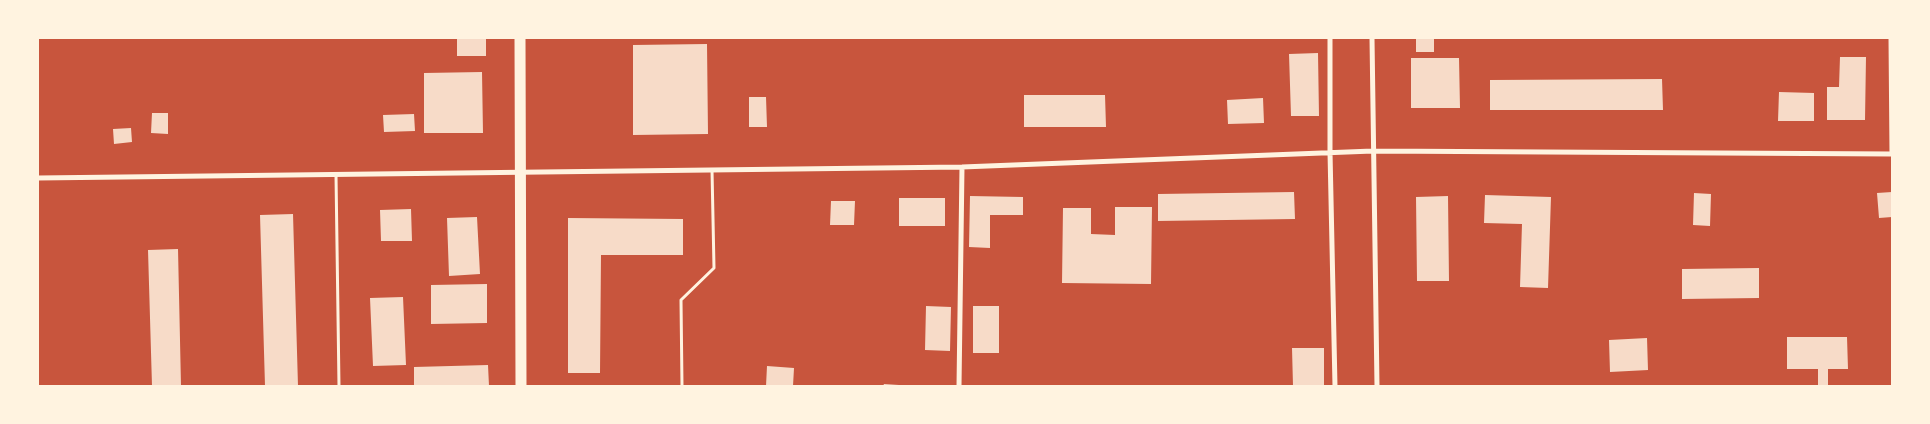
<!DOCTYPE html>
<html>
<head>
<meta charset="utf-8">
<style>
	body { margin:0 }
	#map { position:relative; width:1930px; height:424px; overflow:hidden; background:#c8553d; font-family:Lato,sans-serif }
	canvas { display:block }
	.frame { position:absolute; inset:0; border:39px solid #fff3e0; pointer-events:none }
</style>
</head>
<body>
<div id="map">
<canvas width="1930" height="424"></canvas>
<div class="frame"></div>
</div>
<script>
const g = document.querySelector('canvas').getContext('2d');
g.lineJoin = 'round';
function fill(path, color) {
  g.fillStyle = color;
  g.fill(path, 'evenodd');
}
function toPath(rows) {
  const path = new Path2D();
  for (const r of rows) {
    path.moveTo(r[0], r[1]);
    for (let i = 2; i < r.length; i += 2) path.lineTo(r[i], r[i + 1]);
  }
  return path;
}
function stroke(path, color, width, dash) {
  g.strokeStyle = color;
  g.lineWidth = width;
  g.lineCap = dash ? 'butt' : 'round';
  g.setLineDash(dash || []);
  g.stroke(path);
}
fill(toPath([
	[457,38,486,38,486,56,457,56],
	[1416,38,1434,38,1434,52,1416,52],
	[707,44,708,134,633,135,633,45],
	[1318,53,1319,116,1291,116,1289,54],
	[1840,57,1866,57,1865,120,1827,120,1827,87,1839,87],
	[1411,58,1459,58,1460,108,1411,108],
	[482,72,483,133,424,133,424,73],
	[1662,79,1663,110,1490,110,1490,80],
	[1779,92,1814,93,1814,121,1778,121],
	[1024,95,1105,95,1106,127,1024,127],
	[749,97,766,97,767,127,749,127],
	[1263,98,1264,123,1228,124,1227,100],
	[152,113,168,113,168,134,151,133],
	[414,114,415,131,384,132,383,115],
	[131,128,132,142,114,144,113,129],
	[1294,192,1295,219,1158,221,1158,194],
	[1892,192,1892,217,1879,218,1877,193],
	[1694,193,1711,194,1710,226,1693,225],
	[1485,195,1551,197,1548,288,1520,287,1522,224,1484,223],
	[970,196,1023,197,1023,215,990,215,990,248,969,247],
	[1448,196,1449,281,1417,281,1416,197],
	[899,198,945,198,945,226,899,226],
	[831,201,855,201,854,225,830,225],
	[1115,207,1152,207,1151,284,1062,283,1063,208,1091,208,1091,234,1115,235],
	[411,209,412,241,381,241,380,210],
	[293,214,298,386,265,386,260,215],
	[477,217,480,274,449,276,447,218],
	[568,218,683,219,683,255,601,255,600,373,568,373],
	[178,249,181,386,152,386,148,250],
	[1759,268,1759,298,1682,299,1682,269],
	[487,284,487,323,431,324,431,285],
	[403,297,406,365,373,366,370,298],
	[926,306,951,307,950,351,925,350],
	[973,306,999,306,999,353,973,353],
	[1787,337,1847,337,1848,369,1828,369,1828,386,1818,386,1818,369,1787,369],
	[1647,338,1648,370,1610,372,1609,340],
	[1292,348,1324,348,1324,386,1293,386],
	[488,365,489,386,414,386,414,367],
	[767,366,794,368,793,386,766,386],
	[884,384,899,385,898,386,883,386]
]), '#f7dbc8');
stroke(toPath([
	[1890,38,1891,154],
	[336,175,339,386],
	[682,386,681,300,714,268,712,170]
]), '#fff3e0', 3);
stroke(toPath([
	[1330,38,1330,152,1335,386],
	[1372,38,1377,386],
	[38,178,962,167,1373,151,1892,154],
	[959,386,962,167]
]), '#fff3e0', 5);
stroke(toPath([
	[520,38,521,386]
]), '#fff3e0', 11);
</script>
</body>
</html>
